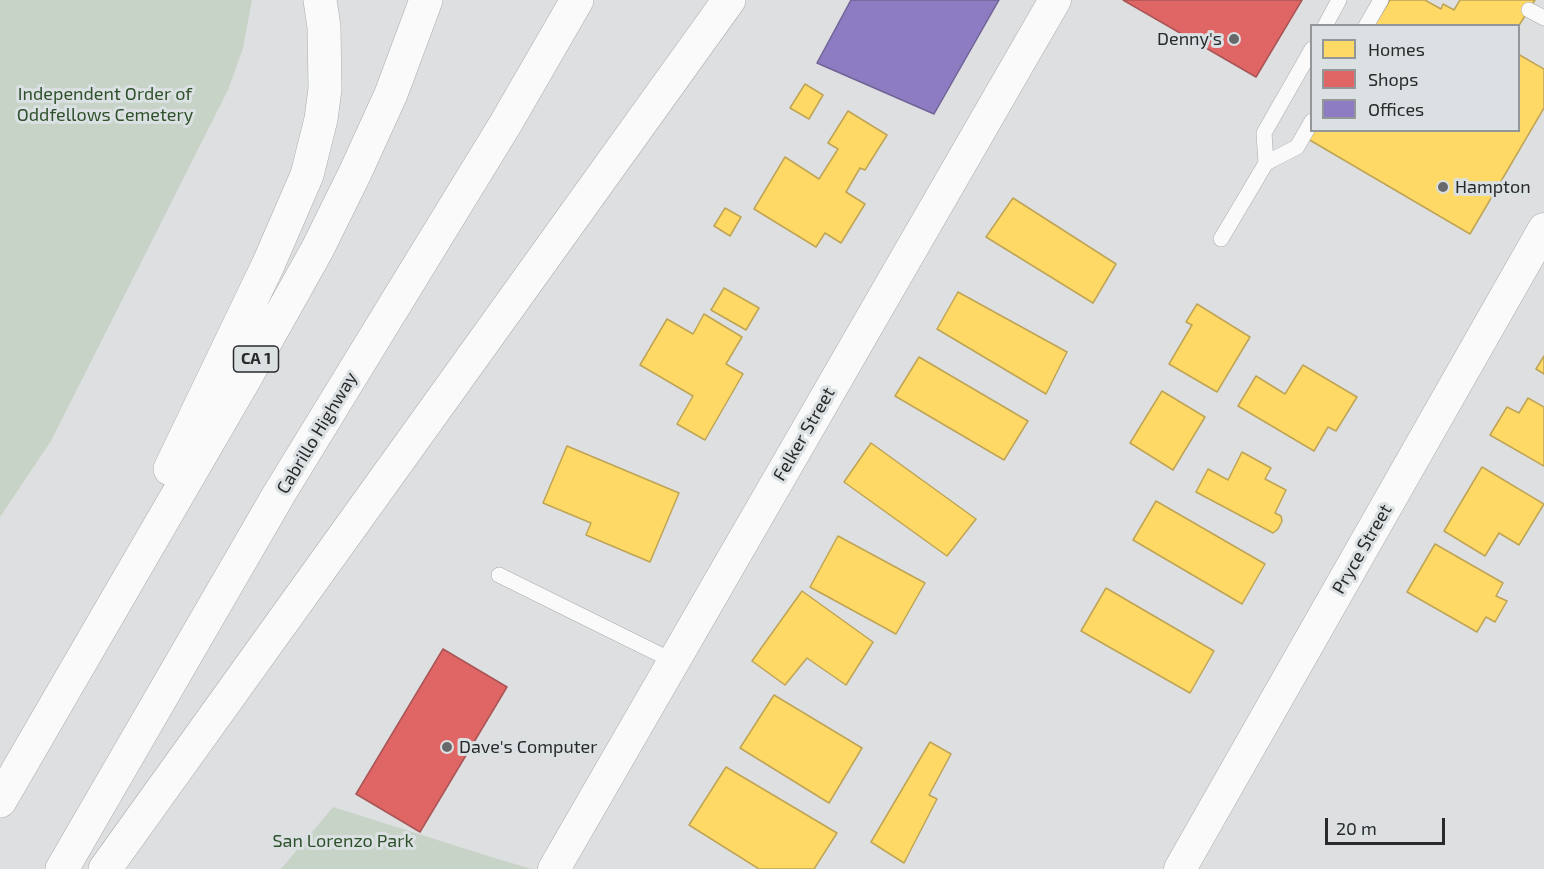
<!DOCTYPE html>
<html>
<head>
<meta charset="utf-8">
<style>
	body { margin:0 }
	#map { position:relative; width:1544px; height:869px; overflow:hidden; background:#dddfe1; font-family:"Exo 2",sans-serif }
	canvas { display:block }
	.legend { position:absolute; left:1310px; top:24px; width:210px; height:108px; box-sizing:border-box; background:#dbe0e3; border:2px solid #94979a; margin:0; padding:8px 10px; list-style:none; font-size:18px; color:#292a2c }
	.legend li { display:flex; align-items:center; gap:12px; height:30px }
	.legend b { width:30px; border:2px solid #94979a }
	.scale { position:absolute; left:1325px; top:818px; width:120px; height:27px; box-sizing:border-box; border:3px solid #292a2c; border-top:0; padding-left:8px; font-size:18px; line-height:21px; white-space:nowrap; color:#292a2c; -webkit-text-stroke:4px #dbe0e3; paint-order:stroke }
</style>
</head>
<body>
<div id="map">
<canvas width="1544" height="869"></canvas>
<ul class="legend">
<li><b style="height:16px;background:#ffd966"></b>Homes</li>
<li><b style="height:16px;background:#e06666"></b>Shops</li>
<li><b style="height:16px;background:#8e7cc3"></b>Offices</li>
</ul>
<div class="scale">20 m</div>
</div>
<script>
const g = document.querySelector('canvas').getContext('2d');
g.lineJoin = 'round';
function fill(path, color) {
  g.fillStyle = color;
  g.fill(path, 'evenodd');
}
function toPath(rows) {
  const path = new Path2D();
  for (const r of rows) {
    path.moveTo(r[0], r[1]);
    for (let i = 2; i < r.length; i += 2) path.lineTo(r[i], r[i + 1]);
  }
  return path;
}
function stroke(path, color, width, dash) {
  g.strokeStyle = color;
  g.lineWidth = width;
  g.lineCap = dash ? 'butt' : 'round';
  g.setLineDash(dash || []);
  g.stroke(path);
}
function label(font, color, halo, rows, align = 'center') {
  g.font = font + ' "Exo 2",sans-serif';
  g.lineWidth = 6;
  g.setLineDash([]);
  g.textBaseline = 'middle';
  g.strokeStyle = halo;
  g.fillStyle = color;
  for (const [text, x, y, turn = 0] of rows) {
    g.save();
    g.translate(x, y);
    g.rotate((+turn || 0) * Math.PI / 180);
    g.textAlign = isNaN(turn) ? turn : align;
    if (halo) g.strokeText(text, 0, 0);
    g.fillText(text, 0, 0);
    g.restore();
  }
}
fill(toPath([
	[0,0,252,0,243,48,228,90,51,441,0,517],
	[333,807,501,860,532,869,281,869]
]), '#c8d3c8');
const homes = toPath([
	[1390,0,1425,0,1441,9,1443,4,1454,10,1460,0,1535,0,1518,27,1518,26,1374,26,1390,0],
	[1518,54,1544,69,1544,108,1470,234,1308,139,1313,130,1518,130,1518,54],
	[805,84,823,95,809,119,790,108,805,84],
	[848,111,887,135,865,170,860,168,846,192,865,204,841,243,825,233,816,247,754,209,785,157,819,179,838,149,828,143,848,111],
	[1013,198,1116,264,1093,303,986,237,1013,198],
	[725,208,741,217,730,236,714,226,725,208],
	[724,288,759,308,746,330,711,310,724,288],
	[958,292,1067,352,1046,394,937,329,958,292],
	[1197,304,1250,337,1217,392,1169,364,1192,325,1186,322,1197,304],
	[704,314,742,337,726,364,743,374,705,440,677,424,693,396,640,365,667,319,693,334,704,314],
	[1544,356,1544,374,1536,369,1544,356],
	[919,357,1028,421,1004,460,895,396,919,357],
	[1303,365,1357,397,1336,431,1328,427,1314,451,1238,406,1256,376,1285,394,1303,365],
	[1162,391,1205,417,1173,470,1130,443,1162,391],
	[1528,398,1544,407,1544,466,1490,435,1507,407,1519,413,1528,398],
	[871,443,976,519,947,556,844,482,871,443],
	[567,446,679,493,650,562,586,535,591,523,543,503,567,446],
	[1242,452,1271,468,1265,479,1286,490,1275,513,1281,516,1282,521,1278,529,1273,533,1196,492,1208,469,1228,480,1242,452],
	[1482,467,1544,504,1519,545,1499,533,1485,556,1444,531,1482,467],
	[1156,501,1265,564,1242,604,1133,540,1156,501],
	[838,536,925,583,896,634,810,587,838,536],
	[1435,544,1503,583,1496,596,1507,601,1495,622,1486,617,1477,632,1407,592,1435,544],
	[1106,588,1214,651,1190,693,1081,631,1106,588],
	[802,591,873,642,846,685,807,658,785,685,752,661,802,591],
	[774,695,862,748,829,803,740,748,774,695],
	[930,742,951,754,929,795,937,799,904,863,871,842,930,742],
	[726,767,837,833,814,869,759,869,689,825,726,767]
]);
fill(homes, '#ffd966');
stroke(homes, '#bfa455', 1.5);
const shops = toPath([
	[1123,0,1302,0,1256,77,1123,0],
	[443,649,507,687,420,832,356,794,443,649]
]);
fill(shops, '#e06666');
stroke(shops, '#a95455', 1.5);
const offices = toPath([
	[851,0,999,0,934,114,817,63,851,0]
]);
fill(offices, '#8e7cc3');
stroke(offices, '#706396', 1.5);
const service = toPath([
	[1529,10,1544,18],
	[1325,26,1339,0],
	[1366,26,1381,0],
	[1266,163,1264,133,1312,49],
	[1221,239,1266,163,1297,147,1312,121],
	[499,575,673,661]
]);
const minor = toPath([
	[554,869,1055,0],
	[1180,869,1544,229]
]);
const motorway = toPath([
	[170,469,268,265,307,175,321,119,325,89,324,27,320,0],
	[0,801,243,382,317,250,355,173,391,94,426,0],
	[62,869,279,494,506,123,577,0],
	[105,869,729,0]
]);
stroke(service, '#a9abad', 16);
stroke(minor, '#a9abad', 33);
stroke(motorway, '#a9abad', 34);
stroke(service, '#fafafa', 15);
stroke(minor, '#fafafa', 32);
stroke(motorway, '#fafafa', 33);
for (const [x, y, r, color] of [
	[1234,39,6,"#68696b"],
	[1443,187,6,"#68696b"],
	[447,747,6,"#68696b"]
]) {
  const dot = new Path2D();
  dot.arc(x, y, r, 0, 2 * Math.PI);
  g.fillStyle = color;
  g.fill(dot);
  stroke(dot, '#dbe0e3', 2);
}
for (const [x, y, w] of [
	[256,359,45]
]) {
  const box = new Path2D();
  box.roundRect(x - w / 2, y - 13, w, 26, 4.5);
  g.fillStyle = '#dbe0e3';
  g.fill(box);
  stroke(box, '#292a2c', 1.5);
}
label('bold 16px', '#292a2c', null, [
	["CA 1",256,359]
]);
label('18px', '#292a2c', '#dbe0e3', [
	["Denny's",1222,39,"right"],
	["Hampton",1455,187],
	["Dave's Computer",459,747]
], 'left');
label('18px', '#2e502a', '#dbe0e3', [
	["Independent Order of",105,94],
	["Oddfellows Cemetery",105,115],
	["San Lorenzo Park",343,841]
]);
label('18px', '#292a2c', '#dbe0e3', [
	["Cabrillo Highway",317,433,-59],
	["Felker Street",804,434,-60],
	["Pryce Street",1362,549,-60]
]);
</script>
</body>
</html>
